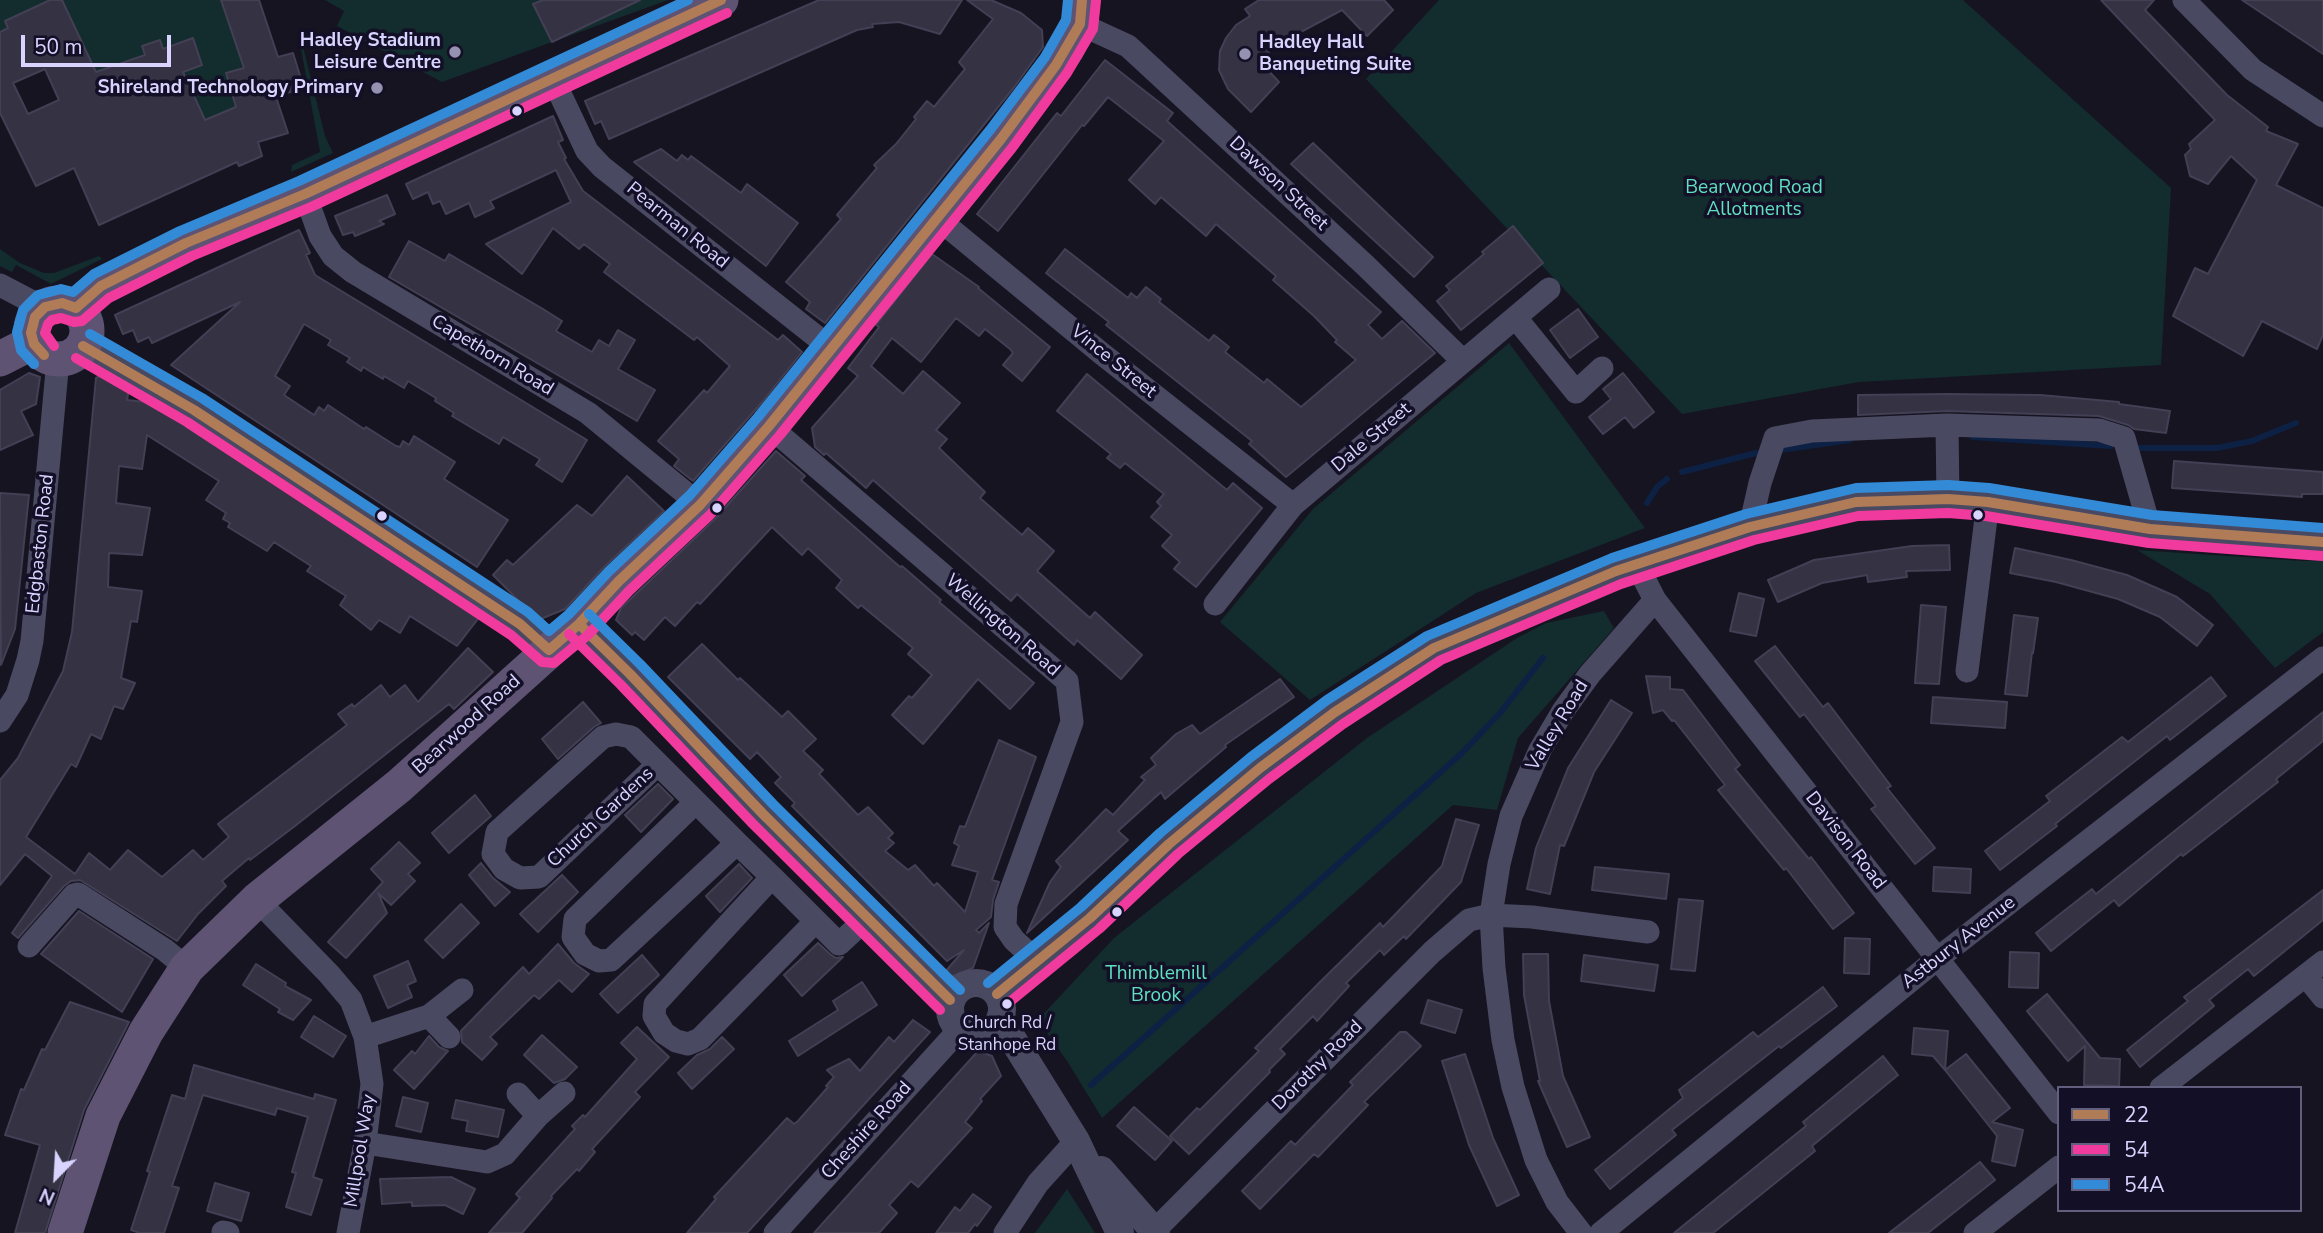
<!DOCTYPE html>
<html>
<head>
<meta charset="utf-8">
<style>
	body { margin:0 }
	#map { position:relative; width:2323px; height:1233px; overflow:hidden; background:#161421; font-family:"Nunito Sans",sans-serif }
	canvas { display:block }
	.legend { position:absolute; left:2057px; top:1086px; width:245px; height:126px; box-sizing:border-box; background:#130f26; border:2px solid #625e7d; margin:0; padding:9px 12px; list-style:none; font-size:21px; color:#d9d4ff }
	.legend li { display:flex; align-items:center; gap:14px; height:35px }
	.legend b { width:35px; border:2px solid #625e7d }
	.north { position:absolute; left:21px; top:1142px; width:70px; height:70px; -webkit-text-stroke:5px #130f26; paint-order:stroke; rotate:204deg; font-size:19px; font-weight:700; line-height:28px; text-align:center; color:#d9d4ff }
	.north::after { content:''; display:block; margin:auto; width:24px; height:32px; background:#d9d4ff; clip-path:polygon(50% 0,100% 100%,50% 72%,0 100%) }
	.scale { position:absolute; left:21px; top:35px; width:150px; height:32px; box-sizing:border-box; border:4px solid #d9d4ff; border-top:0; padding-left:9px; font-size:21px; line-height:24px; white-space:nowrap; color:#d9d4ff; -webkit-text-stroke:5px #130f26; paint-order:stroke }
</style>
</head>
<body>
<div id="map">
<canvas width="2323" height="1233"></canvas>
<ul class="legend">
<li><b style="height:9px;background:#b07c57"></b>22</li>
<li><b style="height:9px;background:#f13a9d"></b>54</li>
<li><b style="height:9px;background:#338bd7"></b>54A</li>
</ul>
<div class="north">N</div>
<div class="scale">50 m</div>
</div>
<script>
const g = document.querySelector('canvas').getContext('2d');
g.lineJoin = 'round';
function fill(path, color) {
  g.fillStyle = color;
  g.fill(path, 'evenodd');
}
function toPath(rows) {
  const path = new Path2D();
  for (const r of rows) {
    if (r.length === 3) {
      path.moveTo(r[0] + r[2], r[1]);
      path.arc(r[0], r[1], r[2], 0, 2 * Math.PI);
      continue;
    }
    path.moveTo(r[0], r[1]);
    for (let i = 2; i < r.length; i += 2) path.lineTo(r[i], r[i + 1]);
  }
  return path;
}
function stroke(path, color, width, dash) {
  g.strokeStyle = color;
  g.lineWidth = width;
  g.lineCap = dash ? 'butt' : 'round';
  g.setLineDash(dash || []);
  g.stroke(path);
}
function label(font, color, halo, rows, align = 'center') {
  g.font = font + ' "Nunito Sans",sans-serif';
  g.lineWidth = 7;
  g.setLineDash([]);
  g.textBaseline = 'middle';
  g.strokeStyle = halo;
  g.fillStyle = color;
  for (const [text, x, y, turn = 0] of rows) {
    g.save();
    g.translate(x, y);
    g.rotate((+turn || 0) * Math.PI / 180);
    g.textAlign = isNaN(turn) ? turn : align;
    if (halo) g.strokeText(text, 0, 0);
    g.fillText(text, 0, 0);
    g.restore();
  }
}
fill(toPath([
	[0,0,50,0,5,21,8,28,0,32],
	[62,0,221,0,244,68,226,74,234,99,253,112,205,120,183,72,202,65,193,38,163,49,142,46,145,55,110,67,86,88,88,54],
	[325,0,668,0,442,82,337,26,344,11],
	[1439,0,1963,0,2171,188,2161,365,1859,382,1682,414,1366,79],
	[299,38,301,38,325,136,333,153,291,172,292,165,320,152],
	[0,249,20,263,44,273,54,273,99,256,102,259,51,284,16,265,12,272,0,266],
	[1509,343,1645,528,1476,593,1310,700,1220,622,1313,509],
	[2137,550,2303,561,2323,560,2323,632,2275,668,2210,594],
	[1604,611,1614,628,1518,738,1497,810,1453,805,1102,1118,1067,1061,1038,1020,1114,938,1367,738,1517,638,1546,623],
	[1067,1189,1095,1233,1035,1233]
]), '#132c2d');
stroke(toPath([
	[1973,437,2111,446],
	[2137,448,2217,448,2252,441,2296,423],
	[1780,450,1850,440],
	[1682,472,1756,453],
	[1647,503,1657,487,1667,479],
	[1091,1085,1462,753,1500,713,1543,658]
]), '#0d2144', 6);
const building = toPath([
	[50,0,62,0,96,72,145,55,142,46,160,40,163,49,193,38,202,65,183,72,205,120,236,107,226,73,244,68,221,0,259,0,278,57,293,53,302,82,292,86,293,91,276,97,288,133,258,142,262,156,239,166,237,162,99,225,74,168,36,186,0,113,0,32,8,28,5,21,50,0],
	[45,69,59,100,28,114,13,83,45,69],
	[543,0,640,0,552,42,533,4,543,0],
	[819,0,962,0,940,34,899,22,872,24,873,27,857,30,609,139,601,121,595,124,585,101,819,0],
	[967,0,991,0,1021,13,1042,30,1043,47,1015,86,825,323,806,309,810,302,786,282,841,219,837,215,877,168,874,165,896,144,916,119,914,117,927,101,934,107,965,69,959,62,993,19,967,0],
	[1259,0,1384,0,1393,10,1367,36,1342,10,1267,50,1272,58,1265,67,1279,82,1251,112,1228,89,1219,70,1220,51,1226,38,1236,25,1250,16,1245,9,1259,0],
	[2101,0,2154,0,2145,10,2227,95,2268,127,2266,131,2298,144,2276,185,2323,208,2323,335,2317,349,2262,321,2243,356,2173,316,2195,268,2208,274,2257,180,2231,156,2208,184,2190,176,2185,155,2191,149,2189,144,2215,120,2101,0],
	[2242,0,2323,0,2323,54,2242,0],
	[1105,60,1173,113,1167,121,1381,312,1368,325,1382,339,1402,321,1435,353,1286,477,1249,444,1252,441,1106,325,1109,322,1046,273,1065,249,1128,298,1131,293,1137,298,1146,287,1161,299,1159,302,1209,341,1214,335,1229,347,1225,352,1264,383,1267,379,1301,407,1356,360,1335,342,1337,340,1314,316,1273,280,1276,276,1216,224,1206,236,1161,197,1155,204,1129,180,1164,141,1108,97,1084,126,1082,125,998,231,977,214,1057,113,1061,116,1105,60],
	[553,116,563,140,558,142,566,158,564,159,583,191,778,340,783,335,802,352,763,401,693,481,674,466,679,459,658,441,704,390,707,393,730,366,697,337,694,340,604,272,610,264,584,244,579,249,553,228,522,274,486,244,571,202,556,170,490,201,494,208,475,217,469,203,446,214,440,201,433,204,428,192,413,199,406,184,553,116],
	[1313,143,1433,257,1414,277,1291,164,1313,143],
	[661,149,677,161,682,155,688,160,691,156,741,193,747,184,798,223,766,266,634,162,661,149],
	[387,195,395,214,379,221,384,224,355,236,353,232,343,235,335,216,387,195],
	[1513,226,1543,263,1461,330,1437,301,1450,290,1446,286,1484,254,1482,252,1513,226],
	[299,230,310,253,306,255,315,275,587,440,562,482,536,465,540,459,503,437,499,444,452,416,454,413,435,401,436,398,408,381,404,388,384,376,383,379,363,367,361,371,347,362,350,358,328,345,331,340,304,324,275,376,290,386,284,395,314,415,319,407,324,411,328,405,364,429,366,427,396,446,400,447,403,441,409,445,414,436,455,462,444,479,508,520,477,567,171,365,240,302,152,343,149,337,138,342,133,330,123,334,115,315,299,230],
	[409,241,445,261,449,254,543,309,562,321,556,331,592,352,599,340,609,346,618,330,635,340,618,369,655,390,637,421,389,277,409,241],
	[932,254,979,287,978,288,1050,347,1022,381,1003,365,1013,353,1010,349,985,329,979,336,956,318,921,362,892,338,871,366,903,394,923,371,960,403,936,430,947,439,939,448,985,492,980,498,1022,535,1028,528,1054,551,1037,571,1090,618,1095,612,1142,655,1121,679,1077,640,1074,645,1017,594,1011,601,873,480,866,488,826,453,824,455,815,447,812,428,858,376,848,368,879,327,876,325,932,254],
	[1578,309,1598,337,1570,358,1550,330,1578,309],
	[29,373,40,377,36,404,21,411,33,435,0,450,0,390,29,373],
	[1623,373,1654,412,1634,428,1625,417,1603,434,1589,417,1611,399,1603,389,1623,373],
	[104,374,129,389,127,400,154,403,187,422,188,423,186,427,481,615,457,646,410,616,400,633,379,620,371,630,340,605,346,596,307,571,311,566,274,542,267,551,228,527,230,523,223,519,226,513,206,500,219,481,147,435,142,469,119,466,116,503,150,508,142,555,109,553,108,587,142,591,137,622,131,621,121,678,135,683,123,709,114,706,101,739,91,734,76,767,71,764,26,837,75,874,89,853,110,870,128,850,162,877,193,850,203,860,229,837,218,824,347,725,338,714,352,704,354,707,381,685,390,697,405,685,418,702,468,648,493,672,454,709,449,704,295,826,250,860,249,858,222,881,226,886,198,914,177,941,80,880,71,881,64,886,18,938,12,933,52,876,25,854,0,885,0,780,18,758,63,671,72,632,96,378,104,374],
	[1087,374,1227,490,1233,483,1262,508,1196,587,1174,569,1180,562,1162,546,1172,535,1151,517,1161,506,1157,502,1164,494,1125,463,1120,468,1107,458,1111,454,1057,411,1087,374],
	[1947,394,2040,395,2119,402,2119,404,2170,411,2166,433,2134,429,2128,425,2099,416,1947,411,1858,415,1858,395,1947,394],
	[776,451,805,476,801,480,900,567,902,566,941,600,939,602,1034,683,1010,709,978,679,923,744,892,715,909,696,912,698,932,675,908,654,913,648,861,605,858,608,836,588,842,580,808,548,802,555,772,527,700,604,697,602,675,626,665,617,644,640,635,632,632,635,616,620,621,608,714,520,776,451],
	[2174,461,2323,472,2323,494,2302,494,2302,497,2172,488,2174,461],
	[627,476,664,511,605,566,565,609,538,620,493,575,507,560,513,565,577,505,592,516,627,476],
	[0,493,29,495,15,629,1,665,0,493],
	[1949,545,1950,570,1906,571,1907,577,1868,582,1867,575,1822,583,1778,602,1768,580,1814,560,1912,546,1949,545],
	[2015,548,2071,560,2127,575,2177,597,2213,625,2197,646,2160,617,2118,599,2056,582,2010,573,2015,548],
	[1739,593,1764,599,1756,636,1730,631,1739,593],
	[1921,605,1946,607,1939,684,1915,683,1921,605],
	[2014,615,2038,618,2033,653,2032,652,2027,696,2005,694,2014,615],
	[702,644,738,680,740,678,782,717,788,711,816,739,803,751,823,770,819,774,858,815,868,807,893,833,888,838,894,843,885,851,908,870,915,865,934,886,937,883,965,912,978,872,952,865,959,846,954,843,960,826,965,827,999,740,1036,757,992,880,999,882,993,900,991,917,976,930,979,933,989,923,973,968,950,977,945,972,964,950,947,961,792,806,795,803,775,783,781,777,757,752,750,759,668,677,702,644],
	[1775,646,1823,707,1828,703,1891,786,1887,788,1935,848,1915,864,1871,809,1876,806,1804,714,1800,717,1755,661,1775,646],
	[1646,676,1670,677,1670,689,1683,690,1740,765,1735,769,1809,859,1811,857,1854,913,1833,929,1786,868,1784,870,1718,790,1725,785,1674,720,1672,721,1663,710,1653,713,1646,676],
	[2211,677,2226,696,2170,740,2167,736,2055,824,2057,826,2000,870,1985,851,2050,801,2046,796,2122,737,2128,742,2211,677],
	[1280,679,1294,697,1225,745,1226,747,1165,799,1161,792,1118,831,1128,840,1027,933,1050,882,1061,867,1056,861,1106,809,1113,815,1145,780,1141,777,1156,765,1151,758,1176,734,1192,725,1200,734,1280,679],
	[1933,697,2007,702,2005,728,1931,723,1933,697],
	[1611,700,1632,713,1594,772,1564,846,1560,845,1550,894,1527,889,1536,848,1568,768,1611,700],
	[583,702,601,723,594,727,558,759,542,739,583,702],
	[2323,712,2323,741,2276,779,2278,782,2183,856,2181,854,2119,906,2114,900,2051,951,2036,933,2092,889,2096,894,2323,712],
	[658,784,673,799,641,832,625,815,658,784],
	[475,795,491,816,449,853,432,833,475,795],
	[1456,819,1479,825,1461,882,1406,939,1404,936,1384,955,1380,950,1346,983,1349,986,1317,1021,1313,1016,1280,1049,1285,1054,1269,1070,1270,1072,1189,1154,1170,1136,1197,1108,1200,1110,1259,1051,1255,1048,1319,983,1380,923,1383,927,1442,866,1456,819],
	[399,842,420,863,408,874,415,881,391,905,378,893,387,913,346,958,328,942,383,882,371,869,399,842],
	[481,863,493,878,510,892,495,906,469,875,481,863],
	[739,864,752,878,720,912,706,896,739,864],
	[1595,867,1669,874,1666,899,1592,890,1595,867],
	[1934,867,1971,869,1970,893,1933,891,1934,867],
	[562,875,578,892,538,932,520,914,562,875],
	[2323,890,2323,920,2254,976,2248,969,2209,1000,2214,1006,2140,1067,2127,1050,2188,1001,2184,997,2323,890],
	[1679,899,1703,901,1695,971,1671,969,1679,899],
	[461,904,479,923,443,958,425,940,461,904],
	[79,911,153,959,122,1012,41,954,79,911],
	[1845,938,1870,939,1869,974,1844,973,1845,938],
	[818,943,830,954,836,958,843,957,802,996,784,975,818,943],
	[558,944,574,963,589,974,572,992,559,980,539,999,534,995,490,1037,497,1044,482,1060,462,1042,461,1031,523,967,529,974,558,944],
	[2010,952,2039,953,2038,988,2009,987,2010,952],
	[1523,954,1548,954,1549,1001,1563,1076,1590,1137,1567,1147,1538,1081,1540,1081,1524,995,1523,954],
	[642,955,659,975,618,1013,600,994,642,955],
	[1584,955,1658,965,1654,991,1581,981,1584,955],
	[408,961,416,981,407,985,412,997,388,1008,374,976,408,961],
	[256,964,286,983,285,986,311,1000,293,1020,278,1012,280,1009,243,985,256,964],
	[862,982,877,1005,798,1056,789,1041,838,1010,833,1001,862,982],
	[1823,987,1837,1006,1781,1048,1779,1046,1672,1130,1676,1135,1610,1189,1595,1170,1683,1098,1679,1090,1753,1032,1758,1037,1823,987],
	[2047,994,2100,1058,2120,1059,2119,1086,2084,1085,2085,1046,2068,1061,2027,1011,2047,994],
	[1428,1000,1462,1010,1455,1033,1421,1023,1428,1000],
	[70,1002,129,1022,84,1110,45,1233,15,1233,40,1145,5,1135,21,1089,24,1090,42,1049,45,1050,70,1002],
	[314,1016,346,1036,333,1057,301,1037,314,1016],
	[913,1020,930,1032,747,1233,687,1233,716,1199,714,1197,727,1183,787,1118,794,1124,798,1121,828,1087,826,1086,834,1077,827,1070,849,1059,860,1071,889,1037,894,1042,913,1020],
	[637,1027,669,1057,635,1092,640,1097,592,1149,595,1152,579,1171,577,1169,551,1196,552,1198,522,1233,489,1233,520,1198,516,1194,575,1129,572,1126,583,1115,585,1117,637,1059,621,1043,637,1027],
	[1914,1028,1948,1031,1945,1070,1933,1056,1912,1054,1914,1028],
	[1400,1032,1406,1032,1421,1046,1364,1102,1368,1105,1318,1157,1314,1154,1260,1209,1242,1191,1291,1141,1295,1145,1353,1085,1350,1082,1400,1032],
	[542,1035,577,1067,565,1079,554,1083,524,1055,542,1035],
	[429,1036,439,1047,448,1051,414,1089,394,1070,412,1051,415,1054,429,1036],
	[722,1037,734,1049,692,1089,678,1073,697,1055,710,1049,722,1037],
	[978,1051,992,1056,1001,1076,980,1099,982,1101,965,1122,972,1128,918,1187,911,1181,889,1205,897,1213,879,1233,814,1233,978,1051],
	[1465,1054,1493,1138,1519,1195,1497,1206,1469,1145,1442,1061,1465,1054],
	[1966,1054,2010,1108,1992,1122,2023,1130,2015,1166,1992,1161,1997,1136,1945,1070,1966,1054],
	[1883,1056,1898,1075,1812,1146,1815,1151,1713,1233,1674,1233,1806,1126,1803,1122,1883,1056],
	[194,1065,314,1099,315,1094,336,1100,313,1177,322,1180,311,1215,286,1207,296,1173,292,1172,308,1117,277,1108,275,1115,203,1095,172,1186,179,1188,164,1233,140,1233,131,1230,150,1172,147,1171,172,1095,185,1099,194,1065],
	[403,1097,428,1103,421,1132,396,1126,403,1097],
	[456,1100,504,1110,498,1137,466,1131,468,1121,452,1118,456,1100],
	[1134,1107,1172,1141,1155,1160,1117,1126,1134,1107],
	[1980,1162,1995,1180,1928,1233,1889,1233,1980,1162],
	[451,1177,475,1189,463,1214,445,1205,412,1206,412,1202,382,1204,380,1179,451,1177],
	[215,1183,249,1193,241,1221,207,1211,215,1183],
	[973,1194,991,1207,977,1226,975,1224,968,1233,936,1233,955,1207,960,1211,973,1194]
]);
fill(building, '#343243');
stroke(building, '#433f54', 2);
stroke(toPath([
	[2184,0,2253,70,2323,116],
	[1080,24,1128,46,1366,266,1463,361],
	[553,79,587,151,602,167,832,349],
	[305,194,320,236,333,256,353,272,588,413,700,505],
	[936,217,1101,353,1293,505],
	[0,285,44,308],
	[1516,318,1576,392,1602,368],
	[83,346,194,410,379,531,520,624,549,650],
	[1947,425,1948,499],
	[769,426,1067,681,1072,722,1006,904,1005,927,1014,940,1038,962],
	[1750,527,1760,483,1775,438,1812,431,1947,425,2099,430,2124,438,2150,529],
	[1637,565,1655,600,2059,1113],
	[1215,604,1293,505,1549,289],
	[1967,671,1988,502],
	[0,721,17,695,28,660,32,641,58,360],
	[658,764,539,877,520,878,504,869,493,854,497,832,603,737,616,734,631,737,696,802],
	[737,843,611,960,599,961,585,954,573,937,575,919,696,802,737,843,772,877],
	[257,900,329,974,351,1000,365,1037,372,1084,365,1143,348,1233],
	[816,921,700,1039,688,1044,676,1041,664,1033,654,1016,655,1004,772,877,839,944,867,918],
	[29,946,74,895,78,894,165,950,187,968],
	[2306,976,2323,997],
	[429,1016,449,1037],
	[365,1037,429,1016,462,990],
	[2161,1088,2323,962],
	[538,1116,564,1093],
	[365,1143,487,1162,505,1154,538,1116,518,1094],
	[1154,1231,1432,952,1469,920,1491,915,1532,917,1648,932],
	[223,1232,228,1233],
	[775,1233,959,1030],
	[1005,1233,1038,1183,1076,1141],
	[1581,1233,1557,1202,1536,1160,1513,1087,1503,1040,1494,968,1491,915,1499,864,1511,816,1540,750,1563,711,1590,674,1655,600],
	[1601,1233,1937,959,2323,658],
	[1975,1233,2059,1167]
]), '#4a4962', 23);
stroke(toPath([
	[579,624,630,674,763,814,950,1000],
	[976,1009,26],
	[997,994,1090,918,1169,844,1260,768,1335,712,1434,648,1508,615,1616,571,1750,527,1856,502,1948,499,1988,502,2150,529,2323,542],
	[997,1025,1012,1038,1020,1051,1076,1141,1120,1233],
	[1101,1170,1156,1233]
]), '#4a4962', 28);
stroke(toPath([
	[59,331,28],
	[76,308,101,286,186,243,305,194,721,0],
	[0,359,33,342],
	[65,1233,103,1116,146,1032,187,968,257,900,399,786,579,624,619,581,700,505,769,426,936,217,1001,139,1067,49,1080,24,1082,0]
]), '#5e5373', 35);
stroke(toPath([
	[83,346,194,410,520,624,549,650,579,624,619,581,700,505,769,426,1001,139,1056,65,1080,24,1082,0],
	[44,355,34,344,31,333,35,317,45,307,62,303,76,308,101,286,186,243,305,194,721,0],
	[579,624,630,674,763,814,950,1000],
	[997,994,1090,918,1169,844,1260,768,1335,712,1434,648,1616,571,1750,527,1856,502,1948,499,1988,502,2150,529,2323,542]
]), '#b07c57', 10);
stroke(toPath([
	[54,346,45,333,48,324,52,320,61,318,74,322,82,321,109,298,192,256,311,207,727,13],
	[76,358,187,422,511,635,542,662,554,663,588,635,629,591,710,515,780,435,1012,148,1067,73,1093,29,1096,1],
	[569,634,620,684,753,824,940,1010],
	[1006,1005,1099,929,1178,854,1269,779,1343,724,1441,660,1621,584,1754,540,1858,516,1948,513,1986,516,2149,543,2322,556]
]), '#f13a9d', 10);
stroke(toPath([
	[90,334,202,398,528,612,549,631,569,614,609,571,690,495,758,417,990,130,1045,57,1066,20,1068,0],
	[34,364,21,350,17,332,23,310,38,295,61,289,73,292,94,274,180,231,299,181,688,0],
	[589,614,640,664,773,804,960,990],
	[988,983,1081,907,1160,833,1251,757,1327,700,1427,636,1612,558,1746,514,1856,488,1948,485,1989,488,2152,515,2323,528]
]), '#338bd7', 10);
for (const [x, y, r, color] of [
	[455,52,7,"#9591b1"],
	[1245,54,7,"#9591b1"],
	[377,88,7,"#9591b1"],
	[517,111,6,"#d9d4ff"],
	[717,508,6,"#d9d4ff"],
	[1978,515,6,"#d9d4ff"],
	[382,516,6,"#d9d4ff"],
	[1117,912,6,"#d9d4ff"],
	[1007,1004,6,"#d9d4ff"]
]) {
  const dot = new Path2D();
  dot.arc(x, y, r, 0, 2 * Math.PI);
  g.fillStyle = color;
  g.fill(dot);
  stroke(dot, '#130f26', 2.5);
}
label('17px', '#d9d4ff', '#130f26', [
	["Church Rd /",1007,1024],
	["Stanhope Rd",1007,1046]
]);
label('bold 19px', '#d9d4ff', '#130f26', [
	["Hadley Stadium",441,41],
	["Leisure Centre",441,63],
	["Hadley Hall",1259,43,"left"],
	["Banqueting Suite",1259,65,"left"],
	["Shireland Technology Primary",363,88]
], 'right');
label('19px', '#d9d4ff', '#130f26', [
	["Dawson Street",1278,184,43],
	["Pearman Road",677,226,39],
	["Capethorn Road",492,356,31],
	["Vince Street",1113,362,39],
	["Dale Street",1372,438,-40],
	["Edgbaston Road",41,544,-84],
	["Wellington Road",1002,626,41],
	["Bearwood Road",467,725,-42],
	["Valley Road",1558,726,-59],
	["Church Gardens",601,818,-43],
	["Davison Road",1845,841,52],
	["Astbury Avenue",1959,943,-38],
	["Dorothy Road",1318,1066,-45],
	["Cheshire Road",867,1131,-48],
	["Millpool Way",361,1151,-81]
]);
label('19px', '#5fe0c0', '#130f26', [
	["Bearwood Road",1754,188],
	["Allotments",1754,210],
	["Thimblemill",1156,974],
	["Brook",1156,996]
]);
</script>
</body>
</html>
